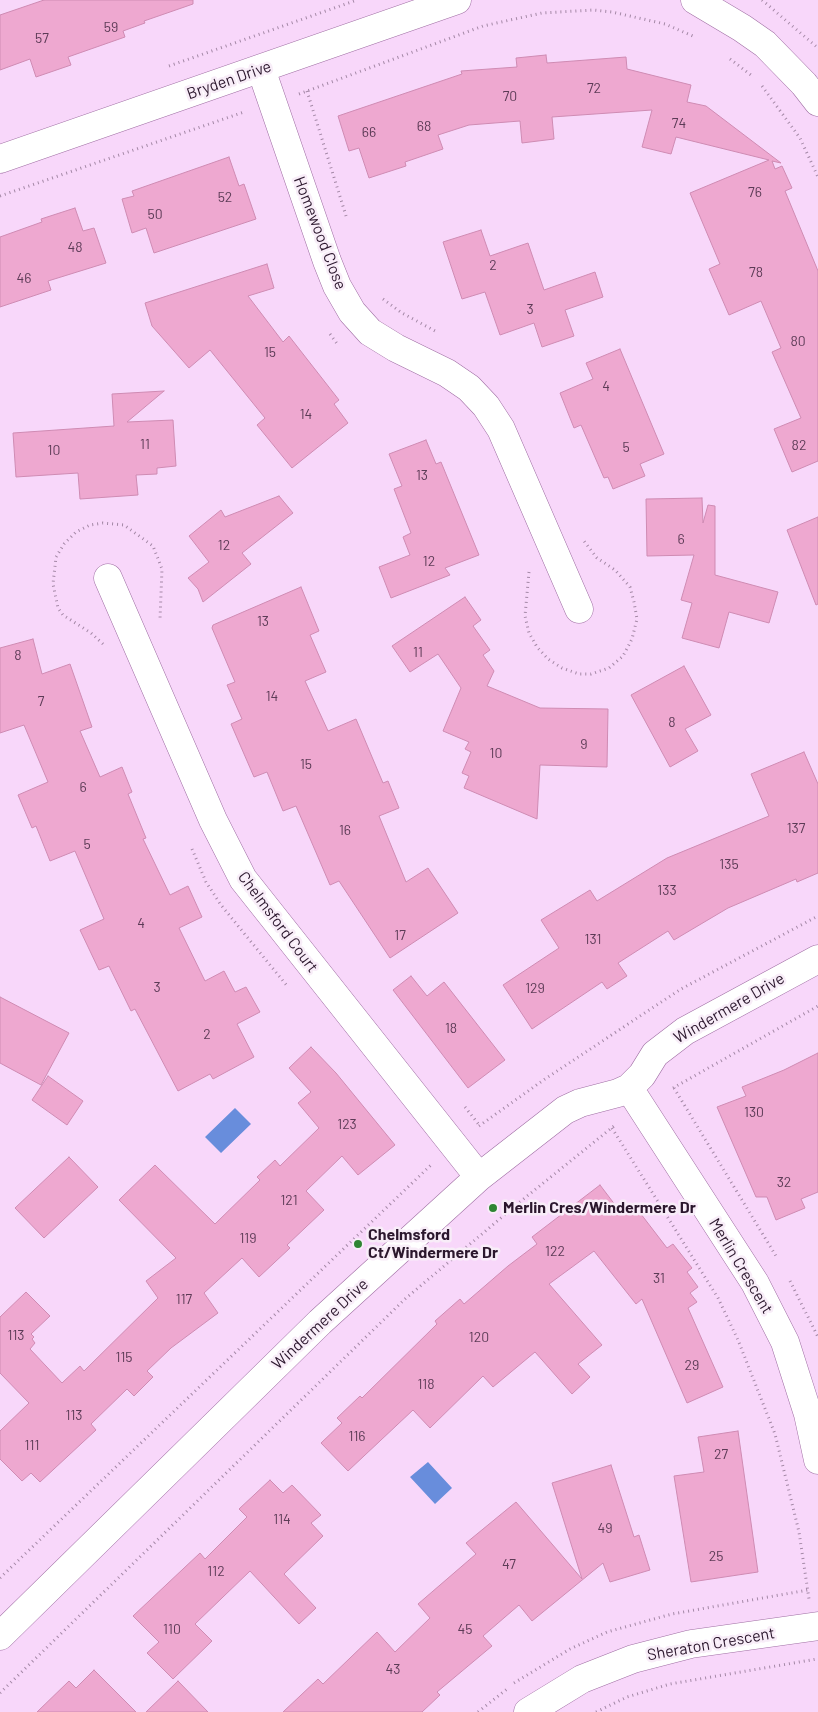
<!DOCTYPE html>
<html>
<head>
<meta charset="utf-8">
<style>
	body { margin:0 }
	canvas { display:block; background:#f8d7fa }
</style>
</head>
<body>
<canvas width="818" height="1712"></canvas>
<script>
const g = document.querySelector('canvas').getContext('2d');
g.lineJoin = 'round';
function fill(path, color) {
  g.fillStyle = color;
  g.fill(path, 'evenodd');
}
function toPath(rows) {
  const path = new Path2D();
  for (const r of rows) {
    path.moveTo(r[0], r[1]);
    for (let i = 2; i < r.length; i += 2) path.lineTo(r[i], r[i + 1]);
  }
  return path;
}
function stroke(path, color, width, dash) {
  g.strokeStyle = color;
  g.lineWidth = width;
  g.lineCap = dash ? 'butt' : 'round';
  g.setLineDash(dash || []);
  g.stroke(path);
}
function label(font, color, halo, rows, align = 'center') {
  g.font = font + ' Barlow,sans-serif';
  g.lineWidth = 5;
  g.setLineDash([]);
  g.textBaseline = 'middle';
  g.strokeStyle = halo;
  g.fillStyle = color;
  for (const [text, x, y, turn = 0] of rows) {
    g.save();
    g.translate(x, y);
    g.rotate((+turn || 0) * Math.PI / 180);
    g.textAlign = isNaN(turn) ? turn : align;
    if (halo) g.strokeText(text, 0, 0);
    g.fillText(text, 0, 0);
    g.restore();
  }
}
fill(toPath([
	[235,1108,251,1124,221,1153,205,1137],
	[428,1462,452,1488,435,1504,410,1477]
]), '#688ddc');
const building = toPath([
	[44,0,193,0,193,4,144,21,145,23,123,31,125,37,68,57,71,65,36,77,30,59,0,70,0,15,44,0],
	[546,55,547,63,626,57,627,69,691,85,687,102,706,106,781,163,772,161,775,169,782,166,792,188,785,191,818,271,818,461,792,472,774,429,801,418,772,352,781,348,761,301,729,315,709,269,720,264,690,193,769,160,676,137,671,154,642,147,652,110,552,117,554,139,522,143,520,121,469,125,438,135,443,149,405,162,406,166,369,178,359,148,349,151,338,116,462,74,461,71,517,67,516,58,546,55],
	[229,157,239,186,244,184,256,219,154,253,146,228,132,233,122,199,134,196,132,191,229,157],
	[75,208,83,231,94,228,106,263,48,281,51,290,0,307,0,237,42,222,41,219,75,208],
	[481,230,490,256,528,243,544,290,595,272,603,297,565,310,574,336,542,347,534,323,500,335,485,292,462,299,443,242,481,230],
	[267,264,274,288,248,296,283,342,289,336,339,400,334,404,348,423,292,468,257,425,265,418,210,350,189,368,152,326,145,303,267,264],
	[620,349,664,454,640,464,645,476,613,489,608,477,604,478,581,425,574,428,560,393,593,379,586,363,620,349],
	[164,391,127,422,173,420,176,466,157,468,157,474,136,475,138,495,80,499,78,473,16,477,13,433,114,426,112,394,164,391],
	[426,440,436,464,441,462,479,555,445,568,450,575,391,598,379,567,410,555,403,537,411,533,394,489,402,486,389,454,426,440],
	[279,496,293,513,242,553,251,564,203,602,198,589,188,578,209,562,189,536,221,510,225,517,279,496],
	[702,498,703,523,708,505,715,506,715,575,778,592,769,623,729,612,719,648,682,638,692,603,681,600,694,555,647,556,646,499,702,498],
	[818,517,818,604,816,605,787,530,818,517],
	[301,587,319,631,310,635,326,672,305,681,328,731,356,719,383,783,388,781,399,808,379,816,406,882,428,868,458,913,390,958,339,881,330,885,296,806,283,811,267,772,254,777,231,724,242,719,227,685,235,682,212,628,213,625,301,587],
	[465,597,481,620,473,626,490,650,483,655,494,671,487,686,540,708,608,709,607,767,540,765,537,819,464,788,469,776,462,773,471,752,465,749,469,742,443,731,461,688,438,654,410,672,392,646,465,597],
	[33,639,42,674,70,664,92,727,80,731,100,777,122,767,132,792,128,794,146,838,143,839,170,895,188,886,202,917,179,928,205,981,224,971,235,992,246,987,260,1012,237,1024,254,1057,213,1079,210,1074,178,1091,135,1009,131,1011,109,966,99,970,80,930,104,919,75,851,50,861,36,826,32,828,18,795,48,782,24,725,0,733,0,648,33,639],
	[684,666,711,715,685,729,698,751,670,767,631,695,684,666],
	[804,752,818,784,818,873,797,882,796,879,728,908,674,940,668,931,618,963,627,976,607,989,602,982,532,1029,503,985,559,948,541,920,590,890,597,901,667,858,769,816,751,774,804,752],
	[411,976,427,996,444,982,505,1060,468,1088,393,990,411,976],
	[0,997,69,1033,41,1085,0,1063,0,997],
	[311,1047,336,1073,395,1145,358,1175,342,1156,306,1191,324,1210,287,1245,290,1248,259,1277,242,1258,204,1293,218,1313,171,1348,147,1371,153,1377,134,1396,127,1389,91,1424,96,1430,40,1482,31,1473,22,1481,0,1459,0,1431,29,1403,0,1373,0,1317,26,1292,50,1316,31,1334,34,1337,32,1339,35,1343,30,1349,62,1383,80,1366,84,1371,158,1298,146,1281,176,1258,119,1200,155,1165,215,1224,260,1180,257,1177,275,1160,280,1166,319,1128,298,1103,311,1092,289,1068,311,1047],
	[818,1053,818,1192,801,1199,805,1208,776,1220,767,1197,756,1197,717,1107,746,1096,742,1087,784,1070,818,1053],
	[48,1076,83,1101,67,1125,32,1100,48,1076],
	[69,1157,98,1187,44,1238,15,1208,69,1157],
	[600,1185,622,1214,634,1205,667,1248,673,1244,692,1268,687,1272,698,1287,690,1293,697,1302,688,1308,723,1387,687,1403,642,1299,636,1304,594,1251,549,1284,602,1345,578,1364,590,1377,572,1394,535,1352,493,1387,483,1376,430,1428,413,1410,348,1471,321,1443,342,1423,337,1418,360,1396,362,1398,437,1324,435,1321,460,1299,464,1304,508,1266,537,1244,532,1237,600,1185],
	[738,1431,758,1572,691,1582,674,1476,704,1472,698,1437,738,1431],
	[611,1465,634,1537,639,1535,650,1570,610,1582,603,1563,532,1621,519,1605,483,1636,492,1646,437,1692,440,1695,422,1712,283,1712,318,1679,323,1684,377,1632,395,1652,430,1618,418,1604,476,1554,466,1543,516,1502,582,1579,552,1483,611,1465],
	[270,1480,283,1493,292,1485,321,1515,311,1523,323,1536,284,1574,316,1608,299,1624,250,1571,195,1624,212,1641,173,1679,147,1653,159,1642,133,1616,200,1553,205,1559,247,1517,239,1509,270,1480],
	[94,1670,136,1712,37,1712,69,1681,76,1688,94,1670],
	[178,1681,208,1712,146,1712,178,1681]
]);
fill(building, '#eea8d0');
stroke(building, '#cf8bb3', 1);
const minor = toPath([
	[695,0,742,28,765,44,804,84,818,102],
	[261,69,327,261,337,286,352,312,370,332,396,348,447,373,469,388,486,406,501,429,579,609],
	[0,159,457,0],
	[108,578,213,820,243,879,479,1177],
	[629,1088,755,1283,785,1342,808,1414,818,1460],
	[0,1636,320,1322,479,1177,565,1110,580,1103,618,1093,629,1088,642,1075,655,1054,685,1031,818,959],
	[528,1712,582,1679,633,1659,691,1644,818,1626]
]);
stroke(minor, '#9f6ea3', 29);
stroke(toPath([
	[762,0,818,48],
	[730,59,751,75],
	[169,66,357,0],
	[762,86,800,138,818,177],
	[307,91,347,219],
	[299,94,483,26,542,13,593,10,612,12,665,24,695,37],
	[0,196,244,112],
	[383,299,402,313,437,332],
	[330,334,338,345],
	[529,572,525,616,529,633,537,647,548,659,562,668,579,674,591,674,609,668,623,656,632,639,637,619,634,602,630,587,615,570,597,558,584,541],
	[103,644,91,633,63,615,58,608,53,584,56,557,64,544,76,532,90,525,103,523,124,525,153,546,162,569,160,619],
	[192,849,206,882,221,905,288,987],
	[673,1088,818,1006],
	[674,1088,776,1256],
	[465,1107,480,1126],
	[479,1126,545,1079,681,989,818,916],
	[612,1128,718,1298,738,1340,775,1434,799,1532,809,1599],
	[790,1281,818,1337],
	[0,1578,432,1164],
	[514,1683,570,1649,607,1632,672,1614,808,1590],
	[0,1693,405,1299,521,1201,614,1126],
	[478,1712,507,1689],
	[596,1712,627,1697,670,1684,817,1659]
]), '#a488a6', 3, [1, 4]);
stroke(minor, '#fff', 28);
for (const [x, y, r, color] of [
	[493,1208,5,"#2f8533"],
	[358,1244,5,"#2f8533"]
]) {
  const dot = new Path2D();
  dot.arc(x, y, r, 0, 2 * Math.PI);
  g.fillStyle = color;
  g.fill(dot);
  stroke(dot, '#f8edf8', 2);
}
label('14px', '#5c3b56', null, [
	["59",111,27],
	["57",42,38],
	["72",594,88],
	["70",510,96],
	["74",679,123],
	["68",424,126],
	["66",369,132],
	["76",755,192],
	["52",225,197],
	["50",155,214],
	["48",75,247],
	["2",493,265],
	["78",756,272],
	["46",24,278],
	["3",530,309],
	["80",798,341],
	["15",270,352],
	["4",606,386],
	["14",306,414],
	["11",145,444],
	["82",799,445],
	["5",626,447],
	["10",54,450],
	["13",422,475],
	["6",681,539],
	["12",224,545],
	["12",429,561],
	["13",263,621],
	["11",418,652],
	["8",18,655],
	["14",272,696],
	["7",41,701],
	["8",672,722],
	["9",584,744],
	["10",496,753],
	["15",306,764],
	["6",83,787],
	["137",796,828],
	["16",345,830],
	["5",87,844],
	["135",729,864],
	["133",667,890],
	["4",141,923],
	["17",400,935],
	["131",593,939],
	["3",157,987],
	["129",535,988],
	["18",451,1028],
	["2",207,1034],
	["130",754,1112],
	["123",347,1124],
	["32",784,1182],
	["121",289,1200],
	["119",248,1238],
	["122",555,1251],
	["31",659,1278],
	["117",184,1299],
	["113",16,1335],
	["120",479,1337],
	["115",124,1357],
	["29",692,1365],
	["118",426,1384],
	["113",74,1415],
	["116",357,1436],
	["111",32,1445],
	["27",721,1454],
	["114",282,1519],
	["49",605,1528],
	["25",716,1556],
	["47",509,1564],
	["112",216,1571],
	["110",172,1629],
	["45",465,1629],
	["43",393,1669]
]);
label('16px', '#2b172d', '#f8edf8', [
	["Bryden Drive",229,80,-19],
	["Homewood Close",320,233,69],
	["Chelmsford Court",278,922,53],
	["Windermere Drive",729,1008,-30],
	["Merlin Crescent",741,1266,59],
	["Windermere Drive",320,1324,-43],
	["Sheraton Crescent",711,1644,-10]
]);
label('bold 16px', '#2b172d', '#f8edf8', [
	["Merlin Cres/Windermere Dr",503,1208],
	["Chelmsford",368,1235],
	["Ct/Windermere Dr",368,1253]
], 'left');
</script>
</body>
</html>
